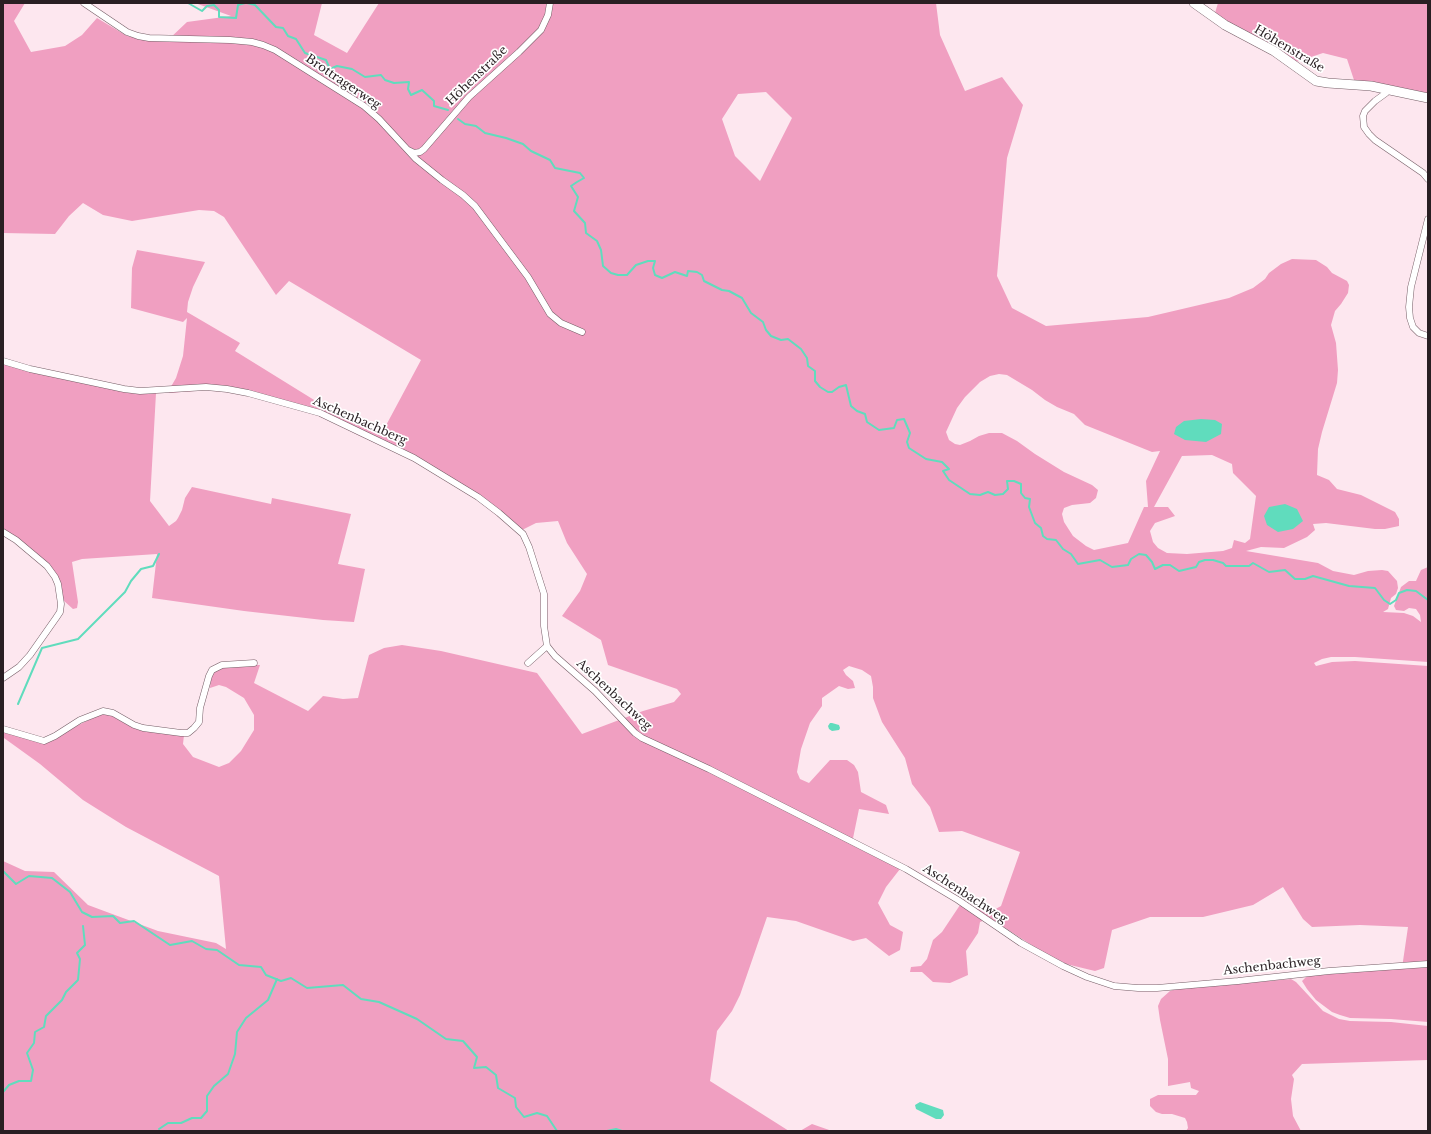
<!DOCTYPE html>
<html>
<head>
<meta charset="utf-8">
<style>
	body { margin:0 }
	#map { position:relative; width:1431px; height:1134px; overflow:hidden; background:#fde7ef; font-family:"Libre Baskerville",serif }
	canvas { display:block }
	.frame { position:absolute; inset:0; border:4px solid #291f23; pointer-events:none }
</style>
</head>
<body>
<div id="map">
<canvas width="1431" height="1134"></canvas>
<div class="frame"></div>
</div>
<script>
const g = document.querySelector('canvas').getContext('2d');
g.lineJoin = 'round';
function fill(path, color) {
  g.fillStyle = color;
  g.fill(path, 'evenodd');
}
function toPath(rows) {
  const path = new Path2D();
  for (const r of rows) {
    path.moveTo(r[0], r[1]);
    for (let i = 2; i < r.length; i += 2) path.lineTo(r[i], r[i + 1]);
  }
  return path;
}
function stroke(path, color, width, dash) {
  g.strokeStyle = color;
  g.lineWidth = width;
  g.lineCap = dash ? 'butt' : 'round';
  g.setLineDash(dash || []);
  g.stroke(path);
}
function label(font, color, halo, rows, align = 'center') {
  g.font = font + ' "Libre Baskerville",serif';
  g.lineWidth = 3.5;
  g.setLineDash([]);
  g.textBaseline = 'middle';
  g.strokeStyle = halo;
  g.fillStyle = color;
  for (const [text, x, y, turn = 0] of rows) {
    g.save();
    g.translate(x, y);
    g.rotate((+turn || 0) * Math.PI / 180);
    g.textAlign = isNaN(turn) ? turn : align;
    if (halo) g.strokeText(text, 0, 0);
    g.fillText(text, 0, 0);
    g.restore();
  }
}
fill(toPath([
	[3,3,25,3,14,21,31,52,65,46,82,35,97,18,127,36,151,40,168,40,187,22,231,16,195,3,322,3,314,35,347,53,379,3,936,3,940,35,965,91,1002,77,1023,105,1007,158,997,276,1012,308,1046,326,1148,317,1229,298,1253,288,1265,279,1269,273,1281,264,1292,259,1316,260,1327,267,1332,273,1347,281,1349,285,1348,293,1341,304,1335,311,1331,325,1336,343,1338,370,1337,383,1322,432,1318,449,1317,475,1329,480,1337,489,1361,495,1395,512,1399,519,1399,526,1385,529,1375,529,1326,523,1313,524,1315,530,1307,537,1284,548,1261,547,1246,551,1318,563,1333,571,1354,575,1368,571,1382,570,1388,571,1397,581,1398,588,1396,594,1391,598,1388,609,1383,612,1404,613,1413,616,1421,622,1420,615,1416,609,1409,608,1404,611,1396,610,1394,606,1401,587,1409,581,1416,581,1421,570,1428,567,1428,662,1355,657,1331,657,1322,659,1314,663,1316,666,1332,662,1355,661,1428,666,1428,1022,1391,1019,1350,1018,1340,1015,1332,1012,1316,1000,1307,989,1302,981,1307,976,1402,968,1408,927,1360,925,1312,927,1303,919,1283,887,1253,905,1203,917,1150,917,1112,930,1104,968,1095,971,1066,964,1045,954,990,918,980,922,978,933,966,951,968,975,950,983,933,982,922,972,910,972,911,967,921,966,927,959,933,940,942,932,960,905,990,912,1001,906,1020,852,962,831,939,832,930,807,912,784,905,758,882,722,873,698,873,687,871,676,862,670,849,666,843,670,846,675,853,681,855,688,848,689,839,686,822,698,822,706,810,723,801,749,797,772,800,779,809,783,830,760,847,760,854,765,858,772,861,792,886,805,889,814,859,809,852,843,900,869,886,887,878,903,890,925,903,932,900,950,889,956,866,938,853,941,796,921,767,917,740,995,732,1011,717,1031,710,1081,789,1131,3,1131,3,861,25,871,54,872,88,905,158,931,216,943,226,949,219,876,126,827,83,800,40,764,4,738,3,730,44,742,105,712,128,725,184,735,183,744,193,757,219,767,229,763,241,751,254,730,254,715,244,698,226,687,219,685,210,688,211,675,216,670,222,667,242,665,260,665,254,683,308,711,323,696,343,699,358,698,369,655,384,648,402,645,441,651,537,673,582,734,643,711,674,702,681,694,677,689,608,665,601,640,562,616,580,591,587,574,567,543,558,521,536,523,518,532,477,500,413,460,358,435,331,421,312,413,237,393,206,390,169,393,169,390,176,378,183,356,187,318,183,322,131,308,132,268,137,250,205,262,193,287,188,302,187,312,240,343,235,351,340,416,378,435,383,431,421,360,289,281,276,295,224,217,214,211,199,210,132,221,103,215,83,203,69,216,55,234,3,233],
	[766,92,792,118,760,181,735,156,722,119,738,94],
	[999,374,1007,375,1032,390,1045,400,1057,407,1074,414,1085,425,1152,452,1160,451,1146,481,1148,507,1144,507,1128,543,1094,550,1086,546,1073,536,1064,522,1062,514,1064,508,1072,505,1090,503,1096,498,1098,490,1092,485,1064,472,1035,454,1017,441,1002,433,989,433,979,436,970,441,960,445,955,444,949,440,946,432,957,408,965,397,980,382,990,376],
	[1212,455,1232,464,1233,473,1256,496,1250,539,1245,543,1234,540,1232,548,1223,551,1187,554,1167,553,1158,548,1153,542,1150,531,1155,523,1175,516,1168,507,1154,507,1182,456],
	[1218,3,1428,3,1428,94,1403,88,1354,80,1347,59,1323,53,1296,62,1227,22,1215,13],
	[3,364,30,372,124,392,140,394,156,393,150,501,169,526,176,521,178,518,182,510,185,498,192,487,271,504,272,498,351,514,338,564,365,569,354,622,323,620,244,611,152,598,157,554,82,559,72,562,78,602,77,608,73,609,63,600,57,576,3,529],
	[1291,979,1296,982,1323,1011,1339,1019,1350,1021,1391,1022,1428,1026,1428,1060,1302,1064,1292,1075,1294,1079,1291,1099,1293,1116,1301,1131,1186,1131,1188,1128,1187,1122,1185,1118,1172,1114,1162,1114,1156,1112,1150,1106,1150,1099,1158,1095,1196,1095,1199,1091,1191,1088,1190,1082,1168,1086,1168,1059,1160,1020,1158,1006,1161,999,1170,991,1176,989],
	[812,1124,832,1131,800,1131]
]), '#f09fc1');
fill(toPath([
	[1201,419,1215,420,1222,424,1221,434,1206,442,1185,440,1174,434,1176,427,1184,421],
	[1285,504,1297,509,1303,521,1293,529,1278,532,1267,525,1264,516,1269,507],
	[830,723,832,723,839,725,840,728,839,730,832,731,829,729,828,726],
	[920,1102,943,1110,944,1115,941,1119,936,1119,916,1109,915,1105]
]), '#60dcbd');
stroke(toPath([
	[188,3,202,11,207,6,214,5,219,10,219,17,236,18,238,5,245,3],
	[247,3,255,5,276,27,283,28,288,36,296,39,305,53,326,60,330,69,337,66,352,69,365,77,381,75,385,80,394,83,409,82,408,89,411,95,422,90,434,101,434,106,448,110],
	[458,119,465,124,476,126,485,133,506,138,523,144,531,151,550,160,555,168,580,173,584,178,577,182,571,186,578,197,574,211,585,223,586,233,597,241,601,250,603,266,611,273,618,275,627,275,636,265,648,261,655,261,653,268,655,275,662,278,675,272,687,276,688,271,697,272,702,275,704,281,722,290,729,291,742,298,751,313,763,322,766,330,771,336,781,340,788,339,801,349,807,358,808,366,815,371,815,381,820,387,828,392,832,392,839,387,846,385,851,406,857,411,865,414,867,422,879,430,894,428,897,420,904,419,910,433,907,442,909,448,926,459,942,462,949,469,943,471,949,480,970,494,980,495,988,492,995,495,1003,494,1008,489,1007,481,1014,481,1021,484,1021,493,1025,498,1030,499,1029,507,1035,523,1041,528,1043,536,1047,539,1056,540,1063,549,1071,554,1078,564,1100,560,1112,567,1128,565,1131,559,1139,554,1146,555,1152,562,1155,569,1163,565,1170,565,1179,571,1196,567,1199,562,1205,560,1213,560,1223,563,1226,566,1249,566,1253,563,1269,572,1285,570,1295,579,1305,579,1313,576,1349,586,1375,588,1384,600,1390,604,1396,600,1399,593,1407,590,1416,591,1428,600],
	[18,704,42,648,78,639,125,592,131,581,141,569,153,566,159,554],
	[3,871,16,884,29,876,52,878,70,892,82,912,92,917,113,916,120,923,134,921,170,945,192,941,206,949,217,950,239,965,261,967,266,975,281,981,291,978,307,988,343,985,361,999,379,1002,417,1019,446,1039,463,1041,477,1057,474,1068,486,1067,496,1075,498,1088,515,1098,516,1107,524,1117,537,1113,547,1116,557,1131],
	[3,1092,9,1085,19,1081,31,1081,33,1070,27,1053,34,1043,35,1032,44,1027,46,1016,62,1000,66,992,78,980,80,959,77,953,85,945,83,926],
	[159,1129,168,1123,181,1123,192,1118,201,1118,207,1111,207,1096,214,1086,228,1074,235,1054,237,1032,246,1018,268,1000,277,979],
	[607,1131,616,1129,622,1131]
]), '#60dcbd', 2);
const street = toPath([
	[84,3,127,32,138,36,149,38,230,40,252,42,263,45,275,50,364,106,379,119,416,159,442,180,463,195,475,206,528,277,550,314,561,323,582,332],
	[1389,89,1386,93,1375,101,1365,111,1363,116,1364,127,1369,134,1375,140,1423,173,1428,179],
	[408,150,414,153,420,152,424,149,469,97,519,52,541,30,548,15,550,3],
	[1428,219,1411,287,1409,307,1410,318,1413,327,1419,333,1428,336],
	[3,361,30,369,124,389,140,391,206,387,227,389,248,393,320,413,414,458,478,497,499,513,523,534,529,547,544,594,544,626,547,646,528,663],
	[3,532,16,540,47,566,55,577,58,584,61,604,60,612,56,618,30,655,19,667,3,678],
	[547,646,555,656,595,691,635,733,642,738,709,769,906,869,958,900,1021,943,1063,966,1087,977,1114,986,1138,988,1157,988,1238,981,1329,971,1428,964],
	[3,729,44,741,55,736,80,720,103,711,113,713,134,725,143,728,181,733,188,733,194,728,199,722,200,708,209,676,212,670,222,665,254,663]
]);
const secondary = toPath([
	[1194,3,1225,25,1274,51,1316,81,1328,83,1371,86,1428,98]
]);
stroke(street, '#755d66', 7);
stroke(secondary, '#755d66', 10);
stroke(street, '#fff', 6);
stroke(secondary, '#fff', 9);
label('12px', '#291f23', '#fff', [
	["Höhenstraße",1289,49,31],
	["Höhenstraße",477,76,-44],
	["Brottragerweg",343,82,34],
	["Aschenbachberg",360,421,24],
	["Aschenbachweg",614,695,43],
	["Aschenbachweg",965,894,33],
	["Aschenbachweg",1272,966,-6]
]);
</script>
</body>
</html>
